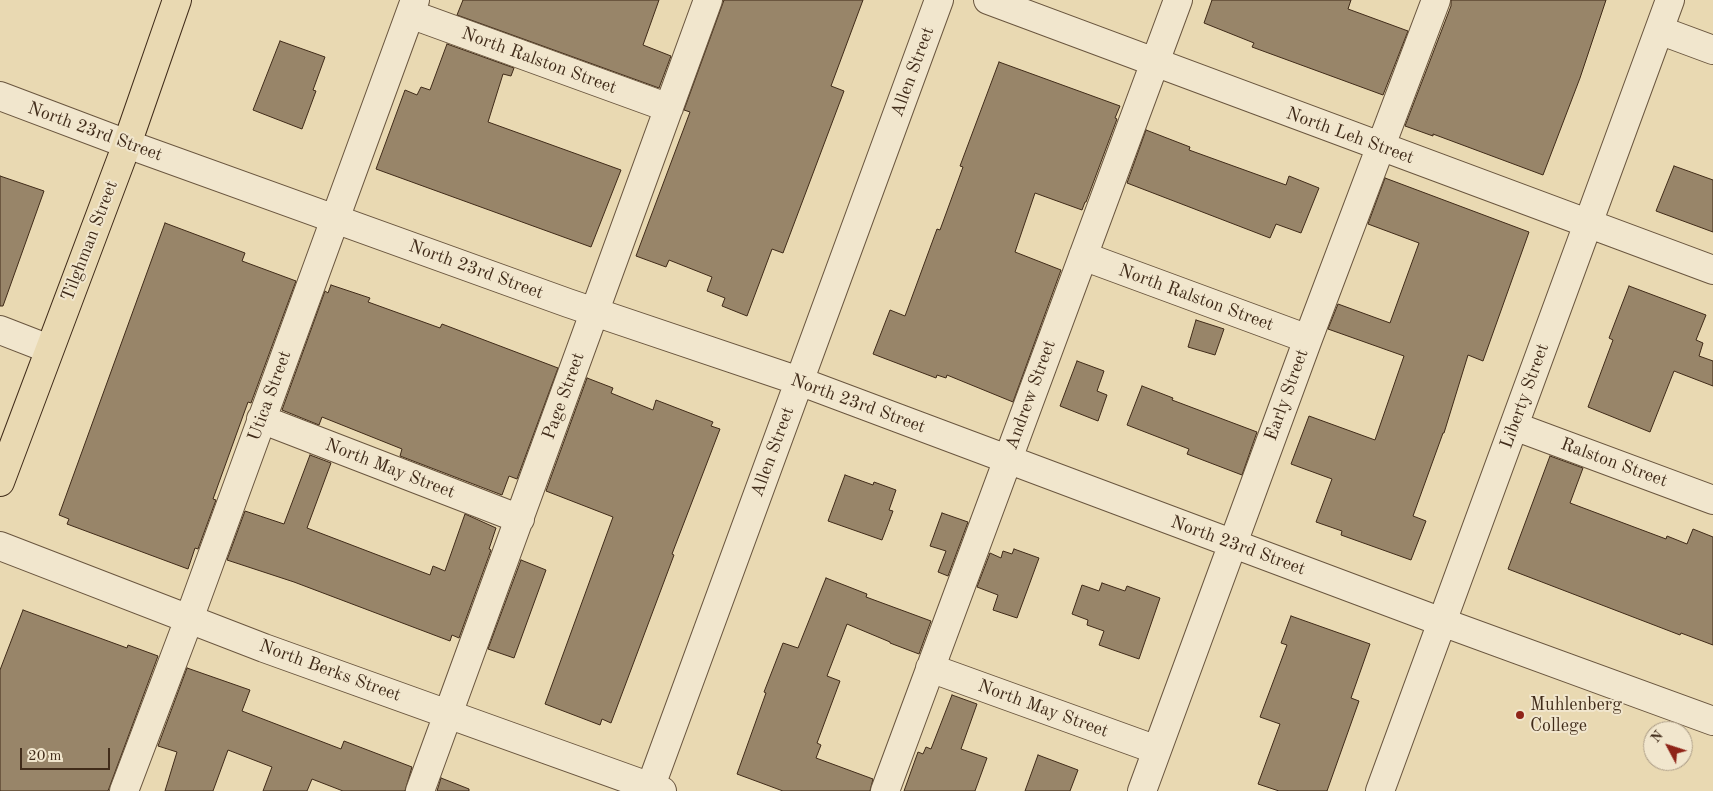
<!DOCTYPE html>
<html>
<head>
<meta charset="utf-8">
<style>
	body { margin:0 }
	#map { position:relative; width:1713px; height:791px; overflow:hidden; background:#e9d9b2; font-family:"Old Standard TT",serif }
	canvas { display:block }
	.north { position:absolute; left:1643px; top:721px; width:50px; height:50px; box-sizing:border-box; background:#f1e6cd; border:1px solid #aa9b85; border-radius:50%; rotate:310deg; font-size:14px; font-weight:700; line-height:20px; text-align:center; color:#402b19 }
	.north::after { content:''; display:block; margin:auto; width:18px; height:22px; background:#8f2418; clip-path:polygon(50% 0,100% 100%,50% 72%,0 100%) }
	.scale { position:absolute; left:20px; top:748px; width:90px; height:22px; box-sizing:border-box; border:2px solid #402b19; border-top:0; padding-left:6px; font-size:15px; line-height:18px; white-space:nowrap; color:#402b19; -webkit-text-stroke:4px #f1e6cd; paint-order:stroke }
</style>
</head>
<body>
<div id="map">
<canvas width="1713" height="791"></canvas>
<div class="north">N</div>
<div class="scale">20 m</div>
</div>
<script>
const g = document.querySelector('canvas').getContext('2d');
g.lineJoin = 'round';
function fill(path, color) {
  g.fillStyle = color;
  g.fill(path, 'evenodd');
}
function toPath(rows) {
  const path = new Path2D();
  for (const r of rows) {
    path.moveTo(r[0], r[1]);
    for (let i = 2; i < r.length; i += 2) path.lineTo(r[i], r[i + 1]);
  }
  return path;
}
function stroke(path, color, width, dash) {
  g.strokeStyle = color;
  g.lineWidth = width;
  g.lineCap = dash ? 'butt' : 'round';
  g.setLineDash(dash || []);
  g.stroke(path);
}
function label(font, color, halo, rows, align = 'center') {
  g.font = font + ' "Old Standard TT",serif';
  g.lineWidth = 4;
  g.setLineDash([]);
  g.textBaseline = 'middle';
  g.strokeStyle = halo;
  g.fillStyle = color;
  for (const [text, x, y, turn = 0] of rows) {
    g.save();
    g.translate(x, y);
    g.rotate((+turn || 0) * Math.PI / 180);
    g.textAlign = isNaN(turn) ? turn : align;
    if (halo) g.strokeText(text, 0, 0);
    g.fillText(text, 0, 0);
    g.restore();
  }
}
const building = toPath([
	[463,0,659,0,643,45,671,56,659,88,457,15,463,0],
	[724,0,863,0,831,86,844,91,783,253,772,249,747,316,722,306,725,298,707,291,712,277,669,260,666,267,636,256,690,112,684,110,724,0],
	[1212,0,1351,0,1348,9,1408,31,1383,95,1252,47,1254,43,1204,23,1212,0],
	[1451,0,1606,0,1580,78,1543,175,1433,134,1433,136,1405,126,1451,6,1451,0],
	[280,41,325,57,313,90,316,91,302,129,253,110,280,41],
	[447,44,514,68,511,76,503,74,488,122,621,170,591,247,376,169,405,90,417,95,421,87,430,90,447,44],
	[999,62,1120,106,1115,118,1117,119,1086,202,1085,202,1082,210,1035,193,1015,252,1061,270,1013,402,947,375,946,378,937,375,936,378,873,354,890,310,905,316,937,229,940,230,963,167,960,166,999,62],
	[1146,130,1190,147,1189,150,1286,185,1289,176,1319,188,1301,233,1276,224,1270,238,1127,183,1146,130],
	[1674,166,1713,180,1713,232,1656,211,1674,166],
	[0,176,44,191,3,306,0,306,0,176],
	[1385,178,1529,232,1483,361,1468,355,1444,433,1443,433,1413,516,1426,521,1411,560,1341,535,1342,531,1316,522,1332,479,1291,464,1309,416,1375,440,1404,356,1328,329,1338,304,1390,323,1399,298,1419,243,1368,224,1385,178],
	[165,223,245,253,242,261,296,281,251,403,248,402,213,499,216,500,198,549,195,548,188,569,67,524,69,519,59,515,165,223],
	[331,285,370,298,368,302,440,328,442,324,558,368,517,479,509,476,502,495,400,456,402,449,322,417,319,425,282,410,325,291,328,293,331,285],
	[1629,286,1706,315,1696,340,1703,343,1699,356,1713,361,1713,386,1674,371,1650,432,1588,407,1613,340,1609,338,1629,286],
	[1196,320,1224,329,1215,355,1188,347,1196,320],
	[1077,361,1104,371,1097,391,1107,395,1098,421,1060,406,1077,361],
	[587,378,613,388,611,393,653,410,656,400,713,422,711,426,720,429,672,554,674,555,611,723,602,719,600,725,545,704,613,517,546,491,587,378],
	[1142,386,1173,398,1172,400,1257,432,1242,475,1187,454,1189,449,1127,425,1142,386],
	[310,455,331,463,307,528,430,575,433,566,445,571,465,514,496,528,489,549,491,550,459,638,452,635,450,641,294,582,227,560,245,511,284,524,310,455],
	[1550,456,1583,468,1570,503,1666,539,1667,536,1687,544,1693,529,1713,537,1713,645,1681,633,1680,635,1508,569,1550,456],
	[845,475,873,485,874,482,896,490,889,510,893,511,882,540,828,521,845,475],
	[942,513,968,522,948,576,938,572,946,551,930,546,942,513],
	[1014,549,1039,558,1017,618,993,610,998,595,977,587,990,553,1001,558,1003,551,1012,554,1014,549],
	[521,560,546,570,514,658,488,649,521,560],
	[826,578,867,594,866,597,931,621,919,654,890,643,890,642,847,624,827,676,840,681,817,743,821,745,816,758,873,779,870,791,783,791,737,774,766,693,764,692,783,643,798,648,826,578],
	[1102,583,1125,591,1127,586,1160,598,1139,659,1099,645,1104,631,1087,625,1088,620,1072,614,1082,585,1099,591,1102,583],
	[23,610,127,648,128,645,158,656,108,791,0,791,0,670,23,610],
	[1291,616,1370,644,1351,698,1359,701,1327,791,1279,791,1258,784,1280,724,1260,717,1287,645,1281,643,1291,616],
	[187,668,250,690,242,711,341,749,344,741,412,767,405,791,343,791,312,779,307,791,263,791,272,767,228,750,213,791,165,791,177,752,158,746,187,668],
	[952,695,977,704,961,749,987,758,975,791,904,791,918,752,923,754,926,747,931,749,952,695],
	[1038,755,1078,770,1070,791,1025,791,1038,755],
	[441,778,469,789,469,791,437,791,441,778]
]);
fill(building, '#988569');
stroke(building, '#402b19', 1);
const minor = toPath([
	[988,0,1713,270],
	[410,14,669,108],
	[1659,30,1713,50],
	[0,96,127,144,568,303,799,381,1442,622,1713,721],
	[1083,256,1308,339],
	[0,330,49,349],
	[261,419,520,519],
	[1514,426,1713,500],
	[0,546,264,648,662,791],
	[930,668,1157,750],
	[124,791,189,619,415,0],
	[420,791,708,0],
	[649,791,939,0],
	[885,791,1178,0],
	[1142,791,1308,339,1436,0],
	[1380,791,1670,0]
]);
const major = toPath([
	[0,482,127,144,177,0]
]);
stroke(minor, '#6a563f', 30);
stroke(major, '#402b19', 30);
stroke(minor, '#f1e6cd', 28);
stroke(major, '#e9d9b2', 28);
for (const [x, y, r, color] of [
	[1520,715,5,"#8f2418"]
]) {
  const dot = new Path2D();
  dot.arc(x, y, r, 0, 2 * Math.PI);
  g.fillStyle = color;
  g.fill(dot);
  stroke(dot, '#f1e6cd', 2);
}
label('18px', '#402b19', '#f1e6cd', [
	["North Ralston Street",539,61,20],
	["Allen Street",913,72,-70],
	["North 23rd Street",95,132,20],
	["North Leh Street",1350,136,20],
	["Tilghman Street",90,241,-69],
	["North 23rd Street",476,270,20],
	["North Ralston Street",1196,298,20],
	["Andrew Street",1031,395,-70],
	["Early Street",1287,395,-70],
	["Utica Street",270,396,-70],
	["Page Street",564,396,-70],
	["Liberty Street",1525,396,-70],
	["North 23rd Street",858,404,20],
	["Allen Street",773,452,-70],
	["Ralston Street",1614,463,20],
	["North May Street",390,469,21],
	["North 23rd Street",1238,546,20],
	["North Berks Street",330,671,20],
	["North May Street",1043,709,20]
]);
label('18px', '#402b19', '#f1e6cd', [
	["Muhlenberg",1530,705],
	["College",1530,726]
], 'left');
</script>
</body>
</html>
